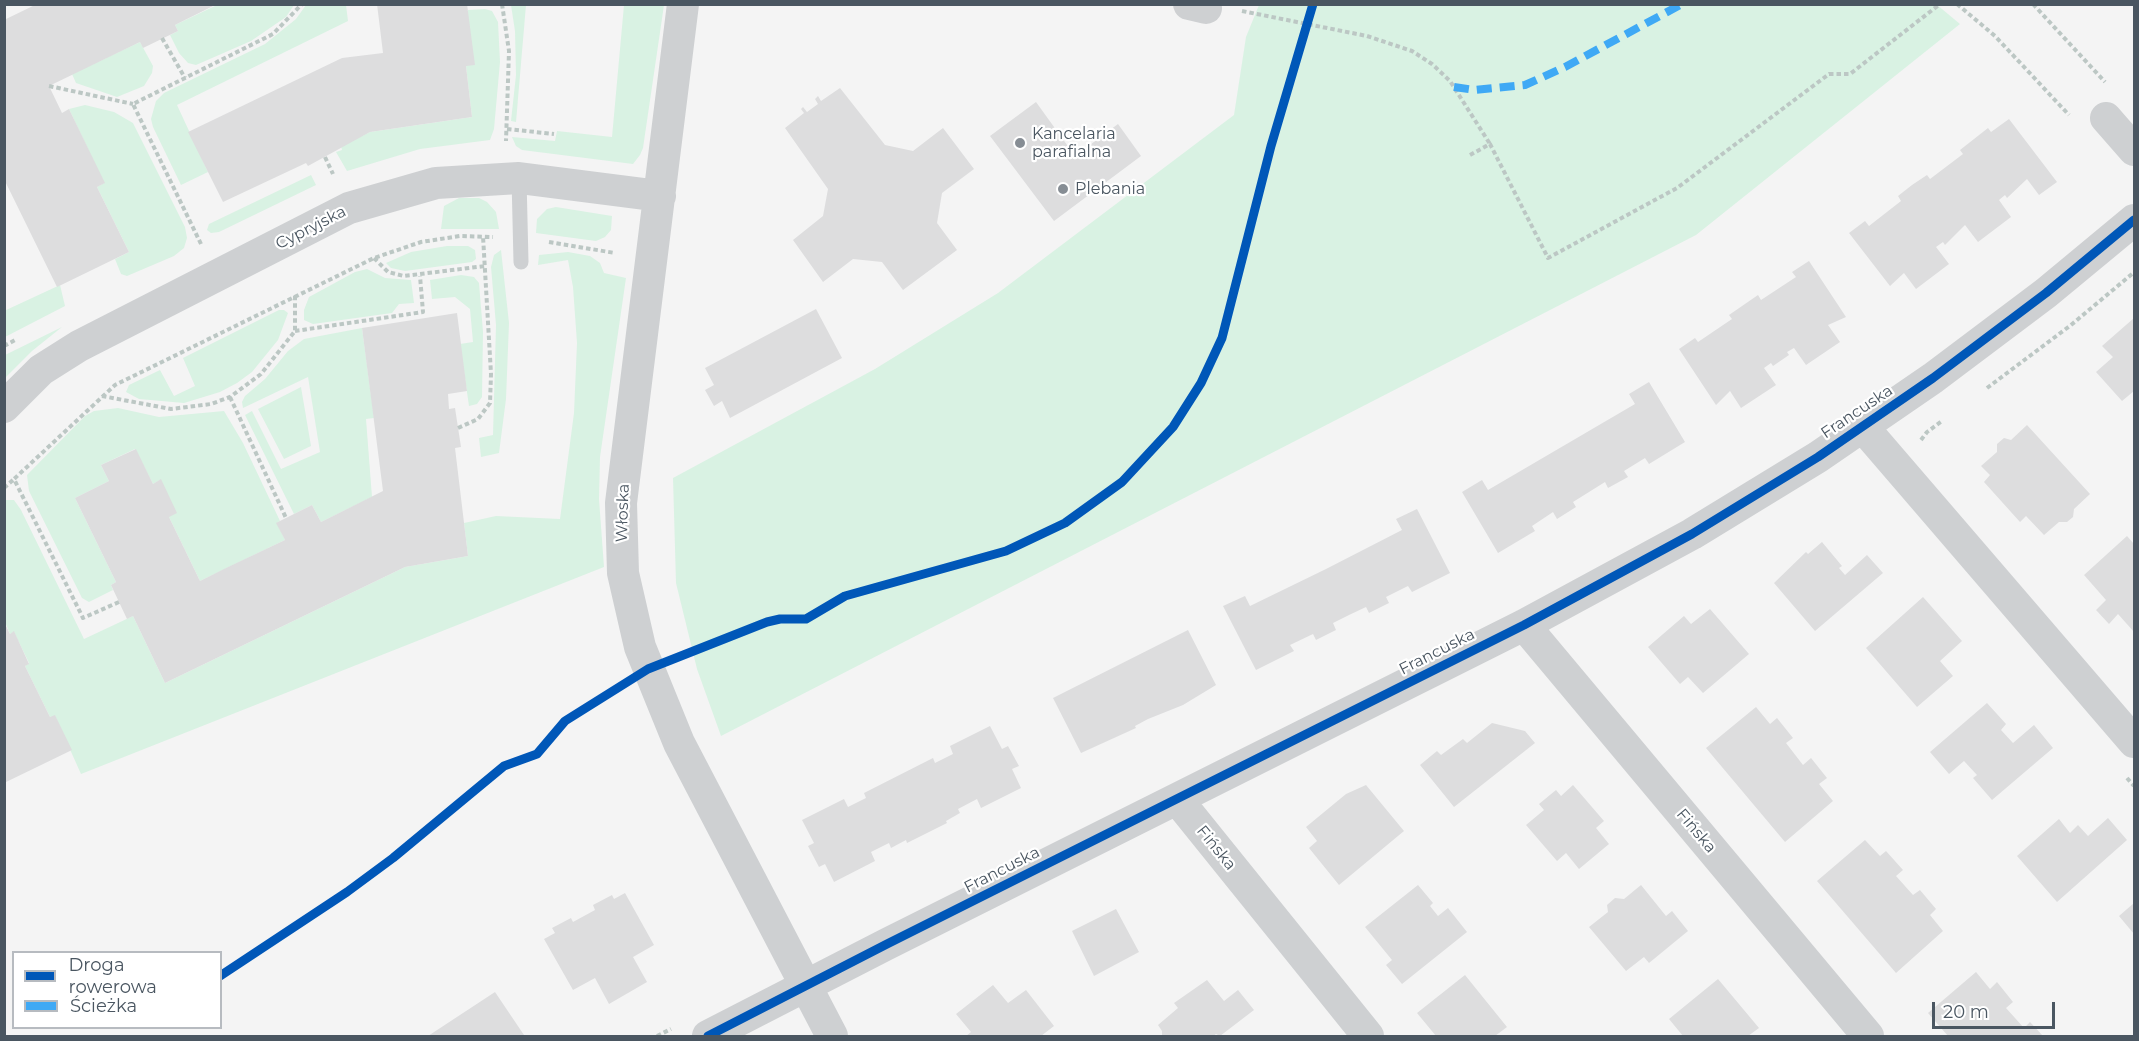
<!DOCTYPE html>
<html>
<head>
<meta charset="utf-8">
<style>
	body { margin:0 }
	#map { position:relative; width:2139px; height:1041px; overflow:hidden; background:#f4f4f4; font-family:Montserrat,sans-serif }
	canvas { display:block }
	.frame { position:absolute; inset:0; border:6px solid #4a5661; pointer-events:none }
	.legend { position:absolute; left:12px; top:951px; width:210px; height:78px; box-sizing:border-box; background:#fff; border:2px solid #b7bbc0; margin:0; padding:8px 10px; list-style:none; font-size:18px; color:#4a5661 }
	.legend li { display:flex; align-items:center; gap:12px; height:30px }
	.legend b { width:30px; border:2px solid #b7bbc0 }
	.scale { position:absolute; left:1932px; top:1002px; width:123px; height:27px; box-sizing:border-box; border:3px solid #4a5661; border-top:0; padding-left:8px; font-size:18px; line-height:21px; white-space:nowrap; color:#4a5661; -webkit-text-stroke:4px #fff; paint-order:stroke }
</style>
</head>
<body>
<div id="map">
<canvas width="2139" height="1041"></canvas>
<div class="frame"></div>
<ul class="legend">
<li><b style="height:8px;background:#0057b8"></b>Droga rowerowa</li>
<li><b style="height:8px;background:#3fa9f5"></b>Ścieżka</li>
</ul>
<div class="scale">20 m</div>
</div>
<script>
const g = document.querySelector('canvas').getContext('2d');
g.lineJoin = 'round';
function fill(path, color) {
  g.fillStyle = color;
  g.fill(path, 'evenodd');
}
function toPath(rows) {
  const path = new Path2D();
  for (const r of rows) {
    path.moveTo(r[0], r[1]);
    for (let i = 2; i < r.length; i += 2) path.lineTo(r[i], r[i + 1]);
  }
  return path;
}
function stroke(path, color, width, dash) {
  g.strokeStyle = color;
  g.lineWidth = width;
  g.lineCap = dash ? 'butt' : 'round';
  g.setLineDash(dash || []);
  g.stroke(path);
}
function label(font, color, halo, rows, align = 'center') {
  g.font = font + ' Montserrat,sans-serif';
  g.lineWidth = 4.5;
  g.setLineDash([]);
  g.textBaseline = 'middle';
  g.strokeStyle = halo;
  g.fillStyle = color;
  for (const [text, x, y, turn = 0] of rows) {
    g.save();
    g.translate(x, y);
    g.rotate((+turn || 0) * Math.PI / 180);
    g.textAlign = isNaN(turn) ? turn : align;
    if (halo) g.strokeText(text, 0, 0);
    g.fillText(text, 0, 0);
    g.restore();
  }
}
fill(toPath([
	[1936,4,1960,24,1696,235,721,736,697,669,676,583,673,478,875,369,998,293,1234,115,1246,37,1259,5],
	[217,5,294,5,286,17,251,41,196,65,188,63,179,53,170,35,178,31,175,25],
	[306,5,346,5,348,21,177,105,208,172,181,185,153,127,151,119,156,101,164,93,265,44,296,19],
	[511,5,526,5,516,122,511,121,516,75,515,31],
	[624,5,664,5,643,148,640,155,633,164,522,150,516,146,512,137,555,141,557,131,612,137],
	[485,9,492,11,498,22,500,62,494,129,490,140,420,149,347,171,336,152,342,150,341,146,370,132,472,117,466,66,468,10],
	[140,42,153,66,152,73,144,86,117,97,76,83,72,74],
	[85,105,114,112,133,123,185,227,187,238,184,248,174,256,127,276,121,274,115,259,129,252,97,187,104,183,69,109],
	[311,175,316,185,219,232,211,233,207,230,209,224],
	[459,198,479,198,487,202,496,212,499,229,441,229,444,206],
	[556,207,612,216,611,230,605,237,596,241,536,233,537,219,547,209],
	[447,246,468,246,475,250,476,259,472,262,405,271,391,268,386,263,411,252],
	[501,250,509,323,506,399,499,453,481,457,479,438,493,435,496,325,491,267,494,255],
	[568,252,590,256,600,263,604,273,626,278,600,457,599,499,604,567,81,774,55,716,50,717,25,666,29,663,14,632,10,634,5,622,5,500,14,500,21,510,84,639,133,616,165,683,405,567,468,556,464,523,496,516,560,519,574,413,577,343,573,287,568,260,538,265,539,255],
	[367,269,385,278,411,280,414,303,399,304,392,313,313,324,304,320,304,310,309,297,355,272],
	[461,275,474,277,479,283,483,332,482,397,477,404,469,406,460,344,473,342,470,309,455,297,432,299,430,280],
	[60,285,65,306,5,337,4,311],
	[279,310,284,310,288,313,278,340,252,372,237,383,220,392,184,403,139,399,126,392,129,385,160,370,174,396,195,386,183,358],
	[62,327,32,351,5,378,5,355],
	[362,328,374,418,366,419,372,497,321,522,312,505,294,514,245,415,252,411,281,469,320,452,308,377,243,408,242,402,245,396,265,379,288,351,304,339],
	[301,387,311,446,284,459,258,409],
	[118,408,159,417,224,411,243,443,280,521,277,523,285,540,200,581,169,517,160,480,153,484,135,449,101,465,109,481,75,498,116,582,111,585,113,590,89,602,82,598,29,491,27,475,85,416,94,411]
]), '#d9f2e3');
fill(toPath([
	[37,4,217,4,175,25,178,31,143,48,140,42,49,86,62,113,69,109,105,183,97,187,129,252,57,287,4,179,4,20],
	[377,4,467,4,475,65,466,66,472,117,370,132,308,166,306,163,223,202,188,132,342,58,383,53],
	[840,88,885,145,913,151,943,128,974,169,942,193,937,223,957,250,903,290,882,262,853,259,823,282,793,240,823,216,828,189,785,128,804,113,801,109,803,107,807,112,818,104,815,99,818,96,821,101],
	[1036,102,1075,156,1118,124,1141,156,1054,221,990,136],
	[2009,119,2057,182,2039,195,2027,179,2007,198,2005,195,1999,200,2011,217,1978,242,1965,225,1945,245,1943,242,1936,247,1949,264,1916,289,1904,273,1890,286,1849,233,1865,221,1869,226,1901,201,1898,196,1912,185,1927,175,1930,179,1963,154,1960,150,1988,128,1991,132],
	[1809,261,1846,317,1828,325,1840,342,1806,365,1794,348,1787,352,1789,355,1773,366,1771,363,1764,368,1776,385,1741,408,1730,391,1716,405,1679,349,1695,338,1698,342,1732,319,1729,315,1758,295,1761,300,1796,277,1792,272],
	[816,309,842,358,730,418,722,401,714,406,705,390,714,385,705,368],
	[457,313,467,391,448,394,449,409,455,408,461,447,455,448,468,556,405,567,165,683,133,616,127,619,111,585,116,582,75,498,109,481,101,465,136,449,153,484,161,479,177,513,169,517,200,581,226,568,285,540,276,523,312,505,321,522,383,491,362,328],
	[2134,318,2134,391,2122,401,2096,372,2113,357,2102,346],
	[1649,382,1685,442,1649,464,1645,458,1624,471,1628,477,1608,488,1605,482,1573,502,1576,507,1557,519,1553,512,1532,526,1535,531,1498,553,1462,492,1482,480,1488,490,1635,404,1629,394],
	[2027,425,2090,494,2074,509,2073,517,2067,522,2059,522,2044,535,2026,516,2020,522,1984,482,1990,475,1981,466,1997,452,1997,444,2004,438,2011,440],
	[1417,509,1450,573,1412,592,1408,586,1386,597,1389,603,1369,613,1366,607,1349,615,1333,623,1336,630,1316,640,1313,634,1290,645,1294,651,1256,670,1223,606,1245,596,1250,606,1326,569,1402,530,1396,519],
	[2127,536,2134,544,2134,632,2118,614,2109,624,2096,610,2106,600,2084,575],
	[1822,542,1842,566,1839,568,1845,575,1867,555,1883,573,1815,631,1774,583,1806,552,1808,554],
	[1923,597,1962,641,1940,661,1953,676,1917,707,1866,648],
	[1710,609,1749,654,1703,693,1688,677,1680,684,1648,647,1684,616,1691,624],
	[4,622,10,634,14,631,29,664,25,666,50,717,55,715,72,750,4,783],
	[1188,630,1216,685,1183,705,1148,719,1135,726,1136,728,1081,753,1053,698],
	[1987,703,2006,724,2001,730,2013,743,2034,725,2053,748,1992,800,1973,778,1977,775,1964,761,1949,774,1930,752],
	[1756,707,1770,724,1777,718,1793,738,1786,743,1803,765,1811,758,1827,778,1819,784,1833,801,1785,842,1706,748],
	[1492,723,1525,731,1535,743,1454,807,1420,765,1437,751,1441,755,1463,739,1467,743],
	[990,726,1002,749,1008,746,1019,766,1012,769,1021,788,981,808,977,799,958,809,960,813,946,821,947,823,907,843,906,840,891,848,889,843,871,852,875,861,834,882,825,864,819,867,808,846,814,843,802,820,844,799,848,807,866,798,864,793,933,758,935,763,953,754,950,746],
	[1366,785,1404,831,1339,885,1309,848,1317,841,1306,827,1346,794],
	[1573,785,1604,821,1596,828,1609,844,1579,869,1566,853,1557,861,1526,825,1544,810,1539,804,1556,790,1561,796],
	[2108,818,2127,840,2057,902,2017,856,2059,819,2070,833,2078,825,2088,836],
	[1865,840,1880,856,1886,851,1903,870,1896,876,1913,895,1920,890,1936,909,1930,915,1943,931,1896,973,1817,881],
	[1418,885,1433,903,1430,906,1438,916,1448,908,1467,932,1402,984,1386,965,1392,960,1365,927],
	[1641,885,1666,916,1672,911,1688,931,1649,963,1644,957,1626,971,1589,927,1608,912,1607,905,1615,898,1624,899],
	[625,893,654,945,633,957,647,982,609,1004,595,978,573,990,544,939,555,933,552,928,571,918,573,922,595,910,593,905,612,895,614,899],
	[2134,903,2134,934,2119,916],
	[1116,909,1139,952,1094,976,1072,931],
	[1976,972,1990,989,1997,982,2013,1002,2006,1008,2024,1028,2030,1022,2043,1036,1948,1036,1928,1013],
	[1465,975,1507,1027,1495,1036,1436,1036,1417,1013],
	[1718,979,1759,1028,1748,1036,1683,1036,1669,1019],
	[1207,980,1224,1001,1238,990,1254,1010,1220,1036,1216,1034,1213,1036,1162,1036,1162,1031,1158,1025,1178,1008,1174,1003],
	[993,985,1008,1003,1026,990,1054,1026,1041,1036,966,1036,971,1032,956,1014],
	[495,992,524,1035,523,1036,428,1036]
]), '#ddddde');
stroke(toPath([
	[502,4,509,51,506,141],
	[1957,4,1995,36,2069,115],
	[2033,4,2105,82],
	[1242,11,1367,36,1412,51,1432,64,1450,81,1490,144],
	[162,38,185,78],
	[49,86,133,104],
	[507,129,554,134],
	[1470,155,1490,144,1548,258,1677,188,1829,74,1850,74,1940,4],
	[325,157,333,174],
	[549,242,615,253],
	[201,244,133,104,273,34,302,4],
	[374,258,388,272,404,276,485,266],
	[295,331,423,312,420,276],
	[4,346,17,339],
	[1987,388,2071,325,2132,274],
	[102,396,171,409,211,404,230,397,261,374,295,331,295,295],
	[230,397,286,518],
	[458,428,478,419,490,403,491,374,483,236],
	[1921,440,1927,432,1942,421],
	[4,488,14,479],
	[119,602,83,618,14,479,115,385,374,258,421,242,460,236,493,237],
	[2127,778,2134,786],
	[657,1036,671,1029]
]), '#bcc7c4', 4, [4.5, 3]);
stroke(toPath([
	[519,178,521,262]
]), '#ced0d2', 15);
stroke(toPath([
	[683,4,621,503,623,573,640,647,679,743,832,1036],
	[1189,4,1206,8],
	[2106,118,2134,150],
	[4,407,41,370,79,346,349,208,436,183,519,178,660,196],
	[1863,427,2134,742],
	[1524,625,1868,1036],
	[1177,799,1368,1036],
	[708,1036,887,944,1524,625,1692,534,1818,457,1933,378,2046,293,2134,220]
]), '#ced0d2', 32);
stroke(toPath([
	[1454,87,1475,90,1525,85,1565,67,1682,4]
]), '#3fa9f5', 8, [15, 8]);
stroke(toPath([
	[220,976,347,892,393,858,504,766,537,754,565,721,648,669,767,622,780,619,806,619,845,596,1006,551,1065,523,1122,482,1173,427,1201,383,1222,338,1271,146,1313,4],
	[708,1036,887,944,1524,625,1692,534,1818,457,1933,378,2046,293,2134,220]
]), '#0057b8', 9);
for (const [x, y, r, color] of [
	[1020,143,6,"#868d94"],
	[1063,189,6,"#868d94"]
]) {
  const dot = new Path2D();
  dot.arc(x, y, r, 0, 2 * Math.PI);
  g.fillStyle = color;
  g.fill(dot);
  stroke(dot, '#fff', 2);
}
label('16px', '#4a5661', '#fff', [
	["Kancelaria",1032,134],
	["parafialna",1032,152],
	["Plebania",1075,189]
], 'left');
label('16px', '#4a5661', '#fff', [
	["Cypryjska",311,228,-27],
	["Francuska",1857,412,-34],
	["Włoska",623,513,-88],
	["Francuska",1437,652,-27],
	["Fińska",1696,831,50],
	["Fińska",1216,848,51],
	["Francuska",1002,870,-27]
]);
</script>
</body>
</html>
